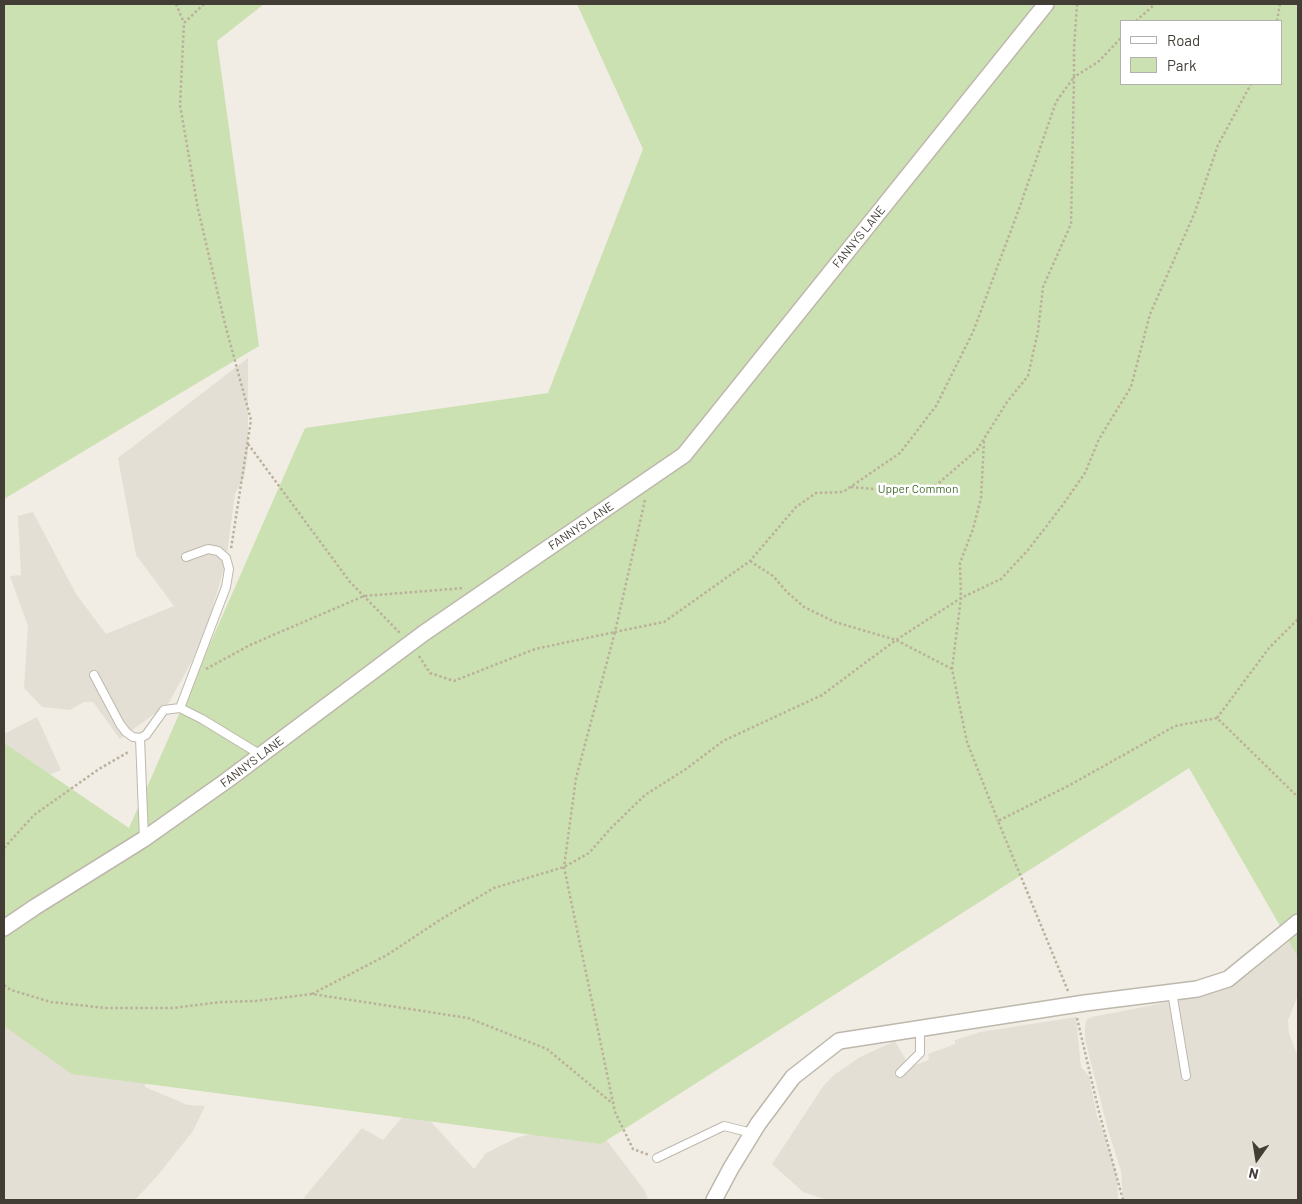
<!DOCTYPE html>
<html>
<head>
<meta charset="utf-8">
<style>
	body { margin:0 }
	#map { position:relative; width:1302px; height:1204px; overflow:hidden; background:#f1ede5; font-family:Barlow,sans-serif }
	canvas { display:block }
	.frame { position:absolute; inset:0; border:5px solid #423d35; pointer-events:none }
	.legend { position:absolute; left:1120px; top:20px; width:162px; height:65px; box-sizing:border-box; background:#fff; border:1px solid #b3b1ae; margin:0; padding:6px 9px; list-style:none; font-size:15px; color:#423d35 }
	.legend li { display:flex; align-items:center; gap:10px; height:25px }
	.legend b { width:25px; border:1px solid #b3b1ae }
	.north { position:absolute; left:1232px; top:1134px; width:50px; height:50px; -webkit-text-stroke:4px #fff; paint-order:stroke; rotate:193deg; font-size:14px; font-weight:700; line-height:20px; text-align:center; color:#423d35 }
	.north::after { content:''; display:block; margin:auto; width:18px; height:22px; background:#423d35; clip-path:polygon(50% 0,100% 100%,50% 72%,0 100%) }
</style>
</head>
<body>
<div id="map">
<canvas width="1302" height="1204"></canvas>
<div class="frame"></div>
<ul class="legend">
<li><b style="height:6px;background:#fff"></b>Road</li>
<li><b style="height:14px;background:#cbe1b1"></b>Park</li>
</ul>
<div class="north">N</div>
</div>
<script>
const g = document.querySelector('canvas').getContext('2d');
g.lineJoin = 'round';
function fill(path, color) {
  g.fillStyle = color;
  g.fill(path, 'evenodd');
}
function toPath(rows) {
  const path = new Path2D();
  for (const r of rows) {
    path.moveTo(r[0], r[1]);
    for (let i = 2; i < r.length; i += 2) path.lineTo(r[i], r[i + 1]);
  }
  return path;
}
function stroke(path, color, width, dash) {
  g.strokeStyle = color;
  g.lineWidth = width;
  g.lineCap = dash ? 'butt' : 'round';
  g.setLineDash(dash || []);
  g.stroke(path);
}
function label(font, color, halo, rows, align = 'center') {
  g.font = font + ' Barlow,sans-serif';
  g.lineWidth = 5;
  g.setLineDash([]);
  g.textBaseline = 'middle';
  g.strokeStyle = halo;
  g.fillStyle = color;
  for (const [text, x, y, turn = 0] of rows) {
    g.save();
    g.translate(x, y);
    g.rotate((+turn || 0) * Math.PI / 180);
    g.textAlign = isNaN(turn) ? turn : align;
    if (halo) g.strokeText(text, 0, 0);
    g.fillText(text, 0, 0);
    g.restore();
  }
}
fill(toPath([
	[248,358,248,453,244,478,235,494,226,561,210,617,193,659,168,704,120,739,93,702,84,702,70,710,42,707,24,688,28,626,10,576,21,575,18,516,33,512,76,594,106,634,174,606,136,555,118,458],
	[37,717,61,770,22,785,4,785,4,734],
	[1294,937,1298,946,1298,995,1288,1020,1289,1033,1298,1057,1298,1200,1123,1200,1121,1171,1108,1130,1085,1039,1085,1028,1086,1020,1092,1017,1215,993,1254,969],
	[4,990,151,1042,145,1087,188,1105,205,1106,193,1131,158,1175,135,1200,4,1200],
	[1076,1017,1081,1067,1089,1076,1097,1116,1105,1136,1117,1176,1118,1200,827,1200,803,1192,772,1164,824,1085,834,1075,860,1057,895,1041,910,1067,929,1060,928,1054,955,1044,955,1040,980,1032],
	[414,1103,474,1169,486,1153,516,1138,567,1124,595,1125,645,1191,648,1200,302,1200,362,1128,383,1140]
]), '#e4dfd4');
fill(toPath([
	[4,4,264,4,217,41,259,346,4,499],
	[577,4,1298,4,1298,957,1189,768,601,1144,72,1074,4,1026,4,743,129,828,305,428,548,393,643,149],
	[1121,21,1281,21,1281,84,1121,84]
]), '#cbe1b1');
const lane = toPath([
	[94,675,120,724,126,732,133,737,140,738,146,735,164,710,180,708,202,719,261,755],
	[180,708,226,587,229,569,226,558,218,551,208,549,186,557],
	[140,738,144,839],
	[1172,992,1186,1076],
	[900,1073,920,1053,920,1028],
	[657,1158,724,1126,752,1133]
]);
const street = toPath([
	[4,928,35,907,144,839,226,781,424,633,684,455,1046,4],
	[714,1200,731,1168,758,1124,793,1077,839,1041,1085,1003,1197,989,1228,979,1298,922]
]);
stroke(lane, '#beb8ac', 10);
stroke(street, '#beb8ac', 18);
stroke(toPath([
	[176,4,184,23],
	[204,4,184,23,180,105,198,209,225,324,251,420,231,549],
	[1136,21,1155,4],
	[1277,21,1280,4],
	[984,441,981,498,973,529,960,563,961,598,952,669,967,742,998,821],
	[248,444,350,582,401,634],
	[851,487,908,492,934,487,977,450,1007,402,1028,376,1038,331,1043,287,1071,224,1074,77,1098,62,1121,38],
	[645,500,615,632,664,622,750,561,796,507,816,493,843,492,900,453,936,406,973,332,1019,209,1056,102,1074,77,1074,48,1077,4],
	[750,561,773,576,787,592,804,607,835,622,896,640,952,669],
	[419,656,430,673,454,681,535,649,615,632,576,778,564,867,615,1112,633,1149,649,1155],
	[206,669,250,645,364,596,464,588],
	[1217,718,1269,648,1298,619],
	[4,848,34,815,99,769,130,751],
	[4,985,11,990,51,1002,105,1008,173,1008,221,1002,255,1001,312,994,468,1018,547,1049,612,1103],
	[1068,991,998,821,1070,785,1175,726,1217,718,1298,797],
	[312,994,387,955,443,918,494,888,564,867,589,853,611,828,645,795,686,769,723,741,822,695,896,640,961,598,1001,579,1028,550,1062,506,1085,473,1099,439,1131,387,1150,314,1195,212,1218,145,1251,84],
	[1077,1018,1099,1112,1123,1200]
]), '#bbb09b', 2.5, [2.5, 2.5]);
stroke(lane, '#fff', 8);
stroke(street, '#fff', 15);
label('12px', '#423d35', '#fff', [
	["FANNYS LANE",859,237,-51],
	["FANNYS LANE",581,526,-34],
	["FANNYS LANE",252,762,-37]
]);
label('12px', '#466e2f', '#fff', [
	["Upper Common",918,489]
]);
</script>
</body>
</html>
